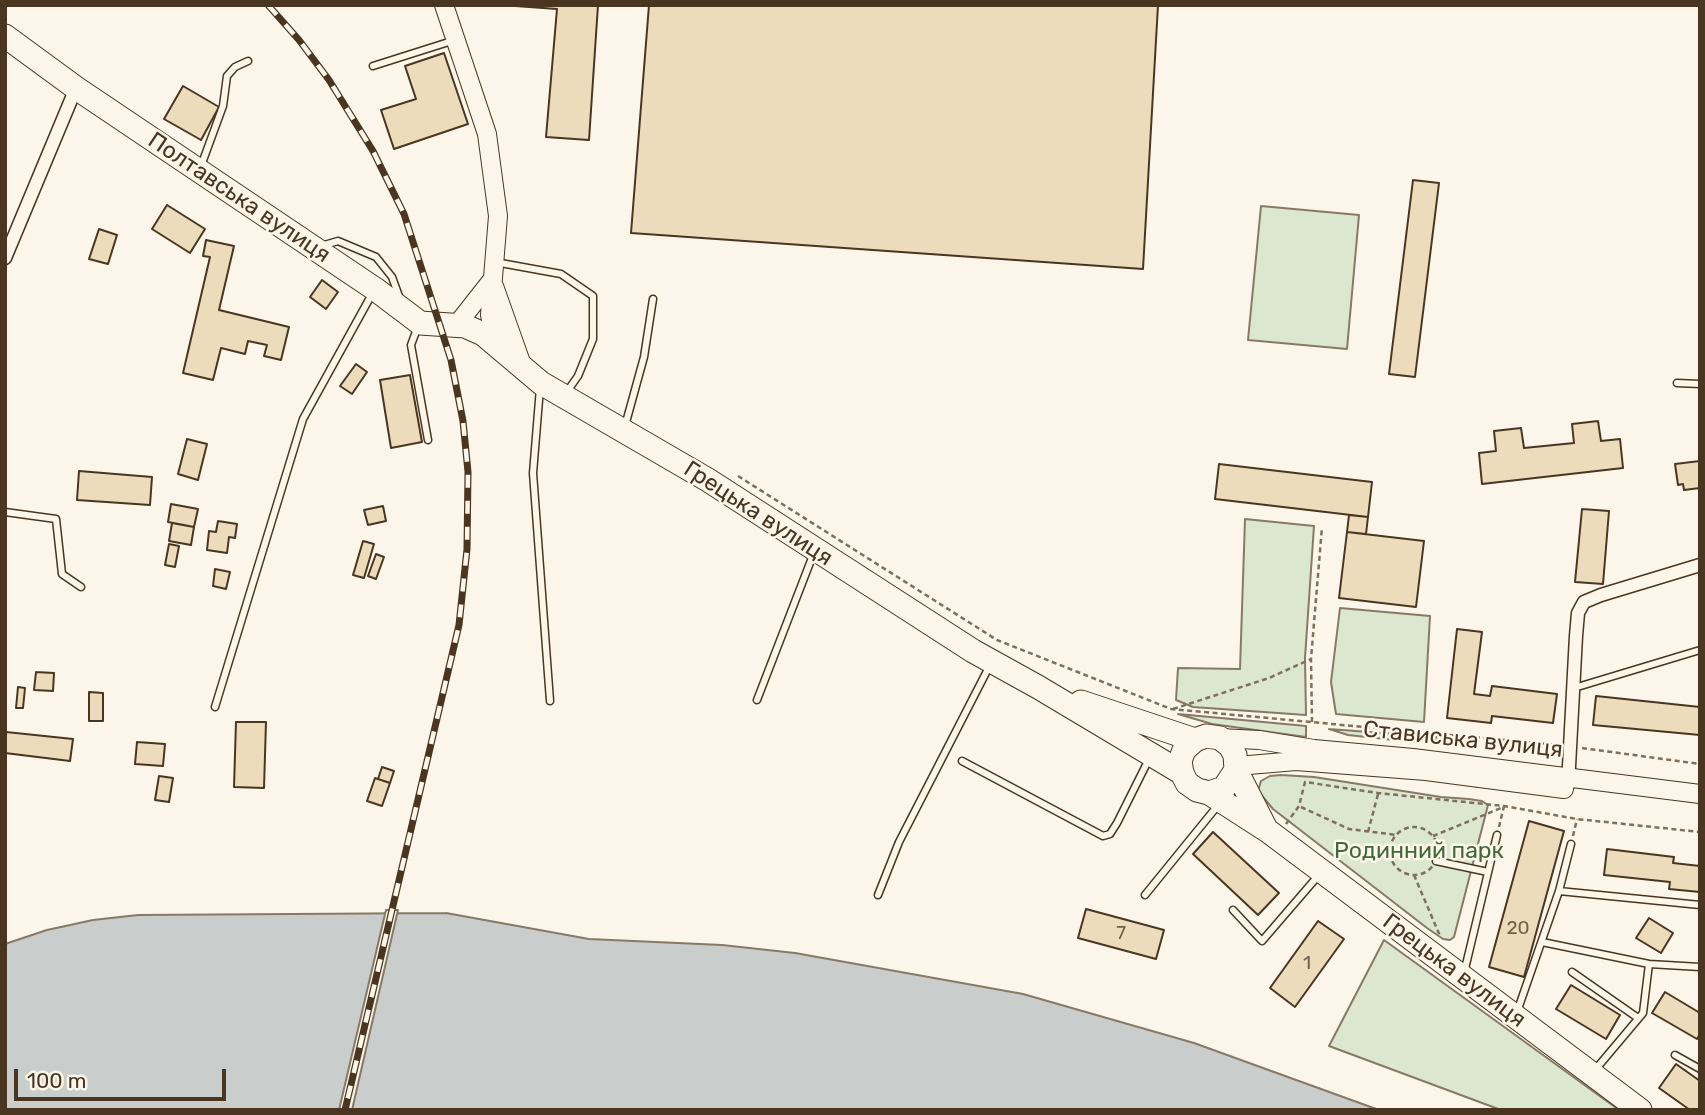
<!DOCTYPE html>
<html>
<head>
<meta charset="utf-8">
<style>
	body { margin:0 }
	#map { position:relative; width:1705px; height:1115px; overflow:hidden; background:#fbf6e9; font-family:Rubik,sans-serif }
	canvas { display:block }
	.frame { position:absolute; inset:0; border:7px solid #4a3520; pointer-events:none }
	.scale { position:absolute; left:14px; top:1069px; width:212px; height:32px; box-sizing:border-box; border:4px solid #4a3520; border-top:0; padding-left:9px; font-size:21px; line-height:24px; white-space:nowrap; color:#4a3520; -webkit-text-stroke:5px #fbf6e9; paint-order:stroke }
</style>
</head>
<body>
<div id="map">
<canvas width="1705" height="1115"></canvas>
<div class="frame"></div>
<div class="scale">100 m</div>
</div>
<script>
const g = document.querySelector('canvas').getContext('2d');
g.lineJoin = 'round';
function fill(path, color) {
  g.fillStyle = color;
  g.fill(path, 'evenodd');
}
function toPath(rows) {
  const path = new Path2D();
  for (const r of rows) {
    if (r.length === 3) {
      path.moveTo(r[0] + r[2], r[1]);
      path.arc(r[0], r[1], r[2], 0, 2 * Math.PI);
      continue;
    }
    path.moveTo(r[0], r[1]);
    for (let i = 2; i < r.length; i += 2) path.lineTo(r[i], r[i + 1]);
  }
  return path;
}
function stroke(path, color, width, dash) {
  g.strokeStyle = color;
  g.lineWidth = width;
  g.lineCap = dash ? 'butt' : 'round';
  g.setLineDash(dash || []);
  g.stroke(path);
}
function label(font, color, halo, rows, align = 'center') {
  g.font = font + ' Rubik,sans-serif';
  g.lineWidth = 5;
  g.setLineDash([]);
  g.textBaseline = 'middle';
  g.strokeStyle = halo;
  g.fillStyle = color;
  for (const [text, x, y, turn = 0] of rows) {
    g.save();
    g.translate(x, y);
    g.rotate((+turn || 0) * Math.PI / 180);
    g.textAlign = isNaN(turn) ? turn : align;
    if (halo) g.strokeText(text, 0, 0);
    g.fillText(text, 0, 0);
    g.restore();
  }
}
const green = toPath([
	[1261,206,1359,215,1347,349,1248,340,1261,206],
	[1245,519,1314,526,1305,658,1306,715,1193,707,1176,700,1178,668,1240,669,1245,519],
	[1340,608,1430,616,1424,722,1336,714,1331,682,1340,608],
	[1178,714,1306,726,1306,737,1212,724,1178,714],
	[1329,729,1449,738,1413,742,1348,735,1329,729],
	[1281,775,1314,777,1441,797,1469,799,1482,801,1488,805,1454,937,1450,940,1443,939,1427,928,1273,809,1258,791,1261,781,1270,776,1281,775],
	[1384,940,1619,1110,1501,1110,1329,1046,1384,940]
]);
fill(green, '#dce7d0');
stroke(green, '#887966', 2);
const water = toPath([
	[446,913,589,939,722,945,795,953,1023,994,1194,1043,1379,1110,5,1110,5,944,47,930,93,920,138,915,446,913]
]);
fill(water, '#c9cecd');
stroke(water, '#887966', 2);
const pier = toPath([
	[386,910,398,910,352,1110,339,1110,386,910]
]);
fill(pier, '#fbf6e9');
stroke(pier, '#887966', 2);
const building = toPath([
	[501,5,598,5,589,140,546,137,557,9,501,5],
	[649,5,1158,5,1143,269,631,233,649,5],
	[444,53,468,124,394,149,381,110,416,99,405,66,444,53],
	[183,86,219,107,201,140,164,119,183,86],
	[1413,180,1439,183,1415,377,1389,374,1413,180],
	[167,205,205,229,190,253,152,229,167,205],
	[99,229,117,235,108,264,89,259,99,229],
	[206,240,234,246,219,310,289,327,281,360,264,356,267,345,248,341,245,354,221,348,213,380,183,373,210,257,203,256,206,240],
	[322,280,338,292,326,309,310,297,322,280],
	[356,364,367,372,352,394,340,386,356,364],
	[410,375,422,442,391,448,380,380,410,375],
	[1598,421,1601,441,1620,439,1623,468,1482,484,1479,453,1496,451,1494,431,1521,428,1524,448,1574,443,1572,424,1598,421],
	[187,439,207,444,198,480,178,474,187,439],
	[1700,461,1700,488,1684,490,1683,484,1678,485,1675,464,1700,461],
	[1219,464,1372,482,1368,517,1215,499,1219,464],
	[79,471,152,477,150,505,77,500,79,471],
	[171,504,198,509,194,527,168,522,171,504],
	[383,506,386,521,368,525,364,510,383,506],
	[1582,509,1609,511,1603,584,1575,582,1582,509],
	[1349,515,1368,517,1366,534,1347,532,1349,515],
	[218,521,237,524,235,538,229,537,227,553,207,550,209,531,216,532,218,521],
	[172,523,194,527,191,545,169,541,172,523],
	[1347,532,1424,541,1416,607,1339,598,1347,532],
	[363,541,374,544,364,578,353,575,363,541],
	[169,544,179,546,175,567,165,565,169,544],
	[376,554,384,557,376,579,368,576,376,554],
	[215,569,230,572,226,589,213,586,215,569],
	[1457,629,1482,632,1474,694,1490,696,1492,686,1557,694,1553,723,1492,716,1491,723,1447,718,1457,629],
	[36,672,54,673,53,691,34,690,36,672],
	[18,687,25,688,23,708,16,708,18,687],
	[89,692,103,693,103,721,89,721,89,692],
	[1596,696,1700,707,1700,735,1593,725,1596,696],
	[236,722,266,722,264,788,234,787,236,722],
	[6,732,73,739,70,761,5,753,6,732],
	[137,742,165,744,163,766,135,764,137,742],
	[382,767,394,771,390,783,378,779,382,767],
	[159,776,173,778,169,802,155,800,159,776],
	[375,778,390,783,382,806,367,801,375,778],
	[1529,821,1564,831,1524,977,1489,967,1529,821],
	[1213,832,1279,893,1258,915,1193,854,1213,832],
	[1607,849,1674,857,1673,863,1700,866,1700,892,1669,889,1670,882,1604,875,1607,849],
	[1086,909,1164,930,1156,959,1078,938,1086,909],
	[1649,918,1673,933,1661,953,1636,938,1649,918],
	[1318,921,1344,939,1295,1007,1270,988,1318,921],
	[1571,985,1620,1015,1606,1039,1556,1009,1571,985],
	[1665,992,1700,1013,1700,1034,1697,1039,1652,1013,1665,992],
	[1676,1064,1700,1081,1700,1110,1690,1110,1659,1088,1676,1064]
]);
fill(building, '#ecdcbc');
stroke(building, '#4a3520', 2);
const lane = toPath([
	[373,66,455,40],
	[201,166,223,106,227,76,235,67,248,61],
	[321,246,338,241,376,257,392,277,400,299],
	[495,262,561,274,593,296,593,339,578,376,566,393],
	[418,326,411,345,428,440],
	[1677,383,1700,384],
	[540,388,533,473,550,701],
	[625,426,644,357,653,299],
	[5,512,56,519,62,574,81,587],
	[1574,688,1700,650],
	[757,700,813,555],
	[215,707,303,419,372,294],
	[962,761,1103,836,1110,834,1117,823,1150,757],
	[1436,861,1488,872],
	[1559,891,1700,905],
	[878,895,899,842,989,667],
	[1145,895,1219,804],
	[1233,910,1262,941,1318,876],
	[1542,942,1649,964,1700,967],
	[1572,972,1638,1018],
	[1464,973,1497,835],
	[1517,1012,1559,891,1571,844],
	[1675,1055,1700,1069],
	[1595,1070,1643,1013,1649,964]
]);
const street = toPath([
	[5,258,76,88],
	[1568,785,1576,636,1578,613,1584,602,1601,595,1700,565]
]);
const secondary = toPath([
	[444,5,487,134,498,216,490,315,497,346],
	[494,286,523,368],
	[455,327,492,280],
	[1220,738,1259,740,1314,749,1413,758,1700,794],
	[1237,766,1296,761,1426,771,1564,789]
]);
const highway = toPath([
	[5,36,76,88,375,289,420,323,465,326,483,334,541,383,708,480,973,651,1038,687,1182,773,1187,783,1197,790,1209,793,1224,788,1236,770,1235,755,1230,746,1220,738,1206,736,1195,740,1184,750,1180,761,1182,773],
	[1081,702,1195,740],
	[1236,770,1266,829],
	[1209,793,1268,831,1640,1110]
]);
stroke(lane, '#4a3520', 9);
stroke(street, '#4a3520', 15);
stroke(secondary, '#4a3520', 20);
stroke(highway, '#4a3520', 25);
stroke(toPath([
	[738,476,997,640,1171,709,1558,745],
	[1173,709,1269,678,1311,659],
	[1312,722,1311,659,1322,527],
	[1582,748,1700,764],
	[1301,807,1349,829,1397,835],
	[1286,824,1299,806,1305,782,1378,793,1504,806,1577,819,1700,832],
	[1499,827,1504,806],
	[1414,851,24],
	[1368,832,1378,794],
	[1433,836,1501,808],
	[1573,836,1577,819],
	[1414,875,1440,936]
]), '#7f6f5c', 2.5, [5, 3.5]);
stroke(lane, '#fbf6e9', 6);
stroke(street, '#fbf6e9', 12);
stroke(secondary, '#fbf6e9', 18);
stroke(highway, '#fbf6e9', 23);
const rail = toPath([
	[268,5,299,40,329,80,373,151,404,214,451,360,463,421,468,472,467,549,459,625,345,1110]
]);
stroke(rail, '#4a3520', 7);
stroke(rail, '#fbf6e9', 4.5, [13]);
label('19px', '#725f47', null, [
	["20",1518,929],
	["7",1121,934],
	["1",1307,964]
]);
label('23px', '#4a3520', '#fbf6e9', [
	["Полтавська вулиця",239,198,34],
	["Грецька вулиця",758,514,33],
	["Стависька вулиця",1463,740,6],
	["Грецька вулиця",1454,971,37]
]);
label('23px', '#436837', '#fbf6e9', [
	["Родинний парк",1419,851]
]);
</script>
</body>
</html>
